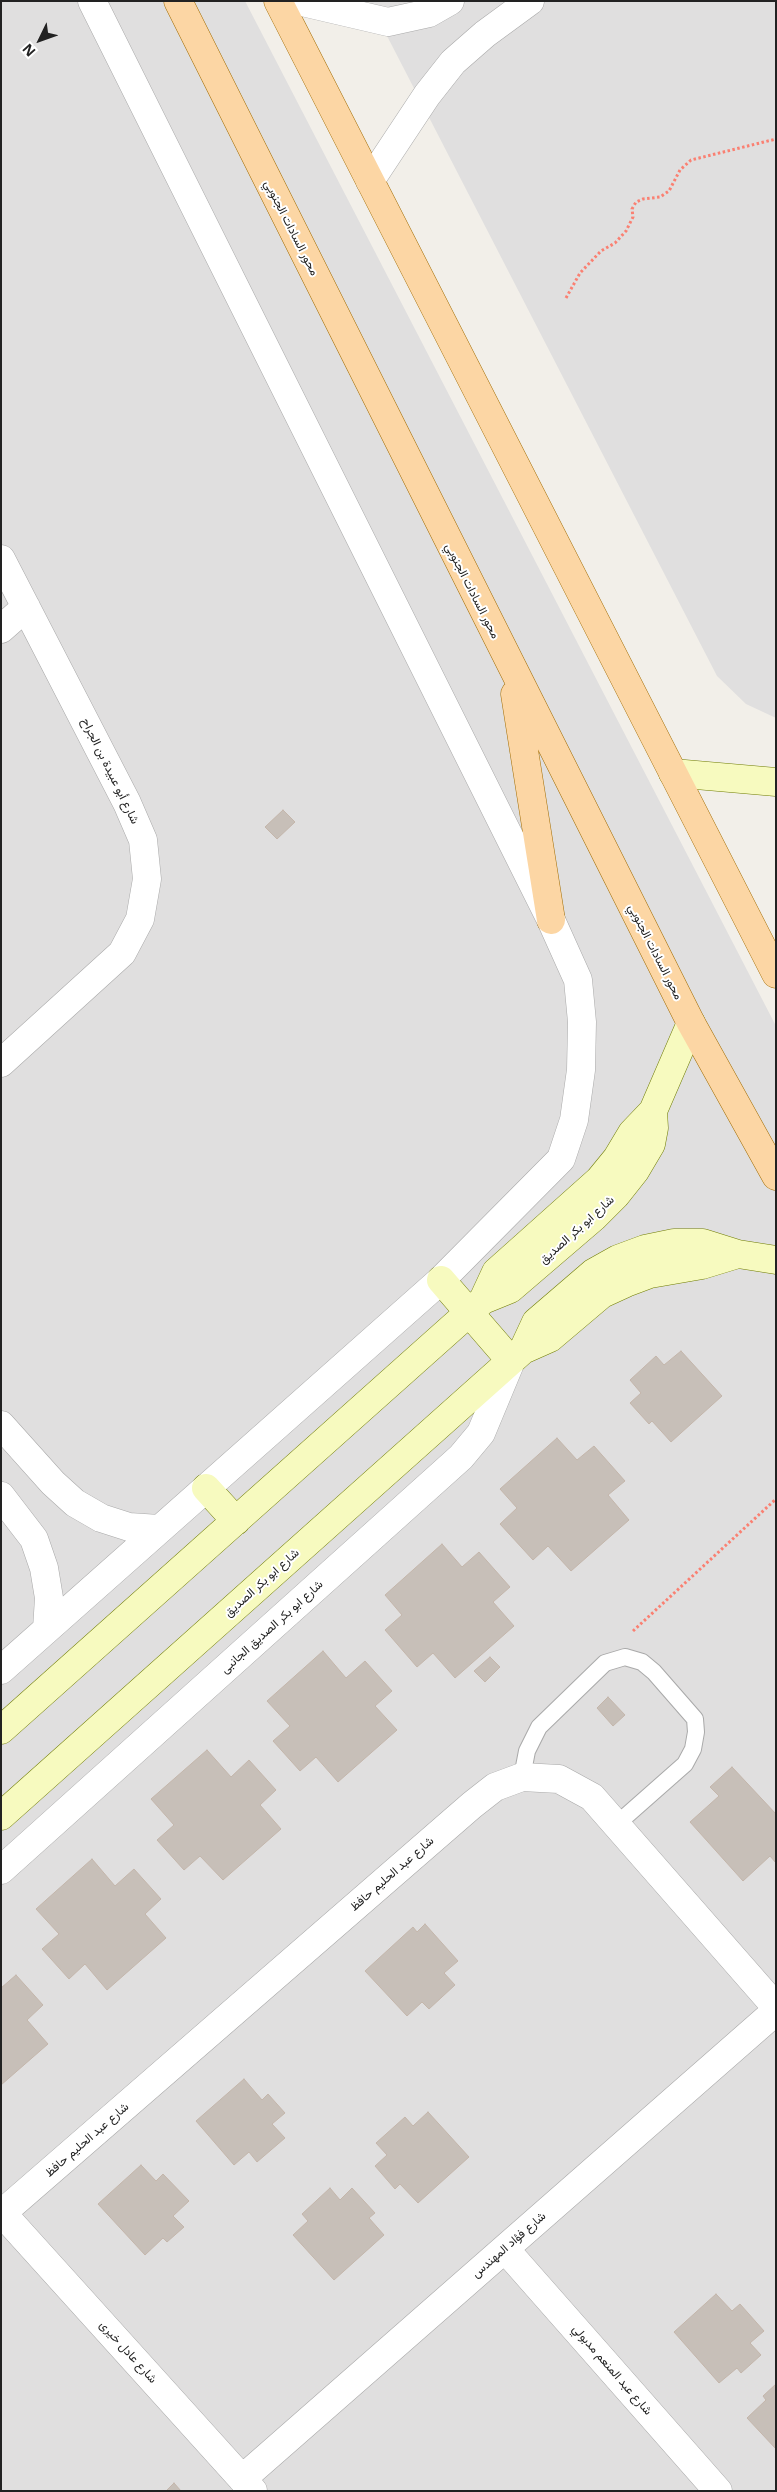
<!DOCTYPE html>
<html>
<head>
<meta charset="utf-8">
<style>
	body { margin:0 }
	#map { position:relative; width:777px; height:2492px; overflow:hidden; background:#f2efe9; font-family:"Open Sans",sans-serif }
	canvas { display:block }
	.frame { position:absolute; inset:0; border:2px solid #222; pointer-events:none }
	.north { position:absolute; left:15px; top:15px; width:50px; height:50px; -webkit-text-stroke:4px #fff; paint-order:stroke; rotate:228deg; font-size:14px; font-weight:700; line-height:20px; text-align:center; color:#222 }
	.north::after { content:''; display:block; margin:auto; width:18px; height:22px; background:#222; clip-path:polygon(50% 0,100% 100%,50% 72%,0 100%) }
</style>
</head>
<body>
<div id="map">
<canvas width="777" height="2492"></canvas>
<div class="frame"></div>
<div class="north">N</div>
</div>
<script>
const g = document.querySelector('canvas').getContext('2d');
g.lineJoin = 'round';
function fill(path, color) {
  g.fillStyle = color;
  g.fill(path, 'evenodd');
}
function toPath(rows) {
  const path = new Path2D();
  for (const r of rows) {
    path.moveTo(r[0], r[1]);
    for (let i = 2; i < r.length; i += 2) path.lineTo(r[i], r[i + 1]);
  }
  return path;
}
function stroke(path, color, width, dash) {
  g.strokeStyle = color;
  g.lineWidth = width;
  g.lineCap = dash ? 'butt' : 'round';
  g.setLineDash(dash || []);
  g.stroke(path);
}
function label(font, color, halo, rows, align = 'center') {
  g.font = font + ' "Open Sans",Vazirmatn,sans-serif';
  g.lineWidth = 4;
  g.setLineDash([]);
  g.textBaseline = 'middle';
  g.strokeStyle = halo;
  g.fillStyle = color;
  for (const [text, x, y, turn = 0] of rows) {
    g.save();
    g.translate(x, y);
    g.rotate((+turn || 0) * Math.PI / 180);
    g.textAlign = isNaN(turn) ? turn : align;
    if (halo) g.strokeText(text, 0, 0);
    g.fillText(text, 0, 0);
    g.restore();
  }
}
fill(toPath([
	[1,1,245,1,776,1026,776,2491,1,2491],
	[369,1,776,1,776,718,746,704,717,676]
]), '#e0dfdf');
const building = toPath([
	[283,810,295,822,277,839,265,827,283,810],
	[681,1351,722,1396,671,1442,652,1421,649,1424,630,1403,641,1393,630,1380,656,1356,664,1365,681,1351],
	[557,1438,577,1460,594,1446,625,1481,608,1495,629,1520,571,1571,548,1546,533,1560,500,1524,517,1508,500,1489,557,1438],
	[442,1544,462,1567,479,1552,510,1587,493,1602,514,1626,455,1678,433,1653,417,1667,385,1630,402,1615,385,1595,442,1544],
	[323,1651,346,1678,365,1661,392,1691,375,1706,397,1730,338,1782,316,1757,300,1771,273,1741,290,1726,267,1701,323,1651],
	[490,1657,500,1667,485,1682,474,1671,490,1657],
	[608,1697,625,1715,613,1726,597,1708,608,1697],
	[207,1750,231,1777,249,1760,276,1790,260,1805,281,1829,223,1880,200,1856,184,1870,157,1840,174,1825,151,1799,207,1750],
	[732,1767,776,1814,776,1863,770,1856,743,1881,690,1822,719,1796,710,1787,732,1767],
	[92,1859,115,1886,134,1869,161,1899,145,1914,166,1938,107,1990,85,1964,69,1979,42,1949,59,1934,36,1909,92,1859],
	[425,1924,458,1961,444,1973,455,1985,429,2009,422,2002,407,2016,365,1971,413,1927,417,1932,425,1924],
	[16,1975,43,2005,27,2020,48,2044,1,2085,1,1988,16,1975],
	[244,2079,262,2100,268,2094,285,2113,272,2124,285,2138,257,2162,249,2152,234,2165,196,2121,244,2079],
	[428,2112,469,2157,418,2203,400,2184,395,2189,375,2166,387,2155,376,2143,405,2117,413,2126,428,2112],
	[141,2165,156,2181,163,2174,189,2201,173,2216,184,2227,167,2242,163,2238,145,2255,98,2204,141,2165],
	[330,2188,340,2200,352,2188,375,2213,369,2218,384,2235,334,2280,293,2235,308,2221,302,2214,330,2188],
	[716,2294,732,2311,740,2304,764,2331,750,2343,761,2355,741,2373,737,2368,719,2383,674,2332,716,2294],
	[776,2384,776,2449,747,2418,766,2400,763,2396,776,2384],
	[174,2483,181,2491,166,2491,174,2483]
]);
fill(building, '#c7bfb8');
stroke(building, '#c4b6ab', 1);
const lane = toPath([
	[522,1777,527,1751,539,1727,605,1663,625,1657,642,1662,654,1672,695,1719,696,1732,693,1749,685,1764,617,1824]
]);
const street = toPath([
	[298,1,388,22,429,13,450,1],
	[370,181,427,95,453,62,485,34,530,1],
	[1,559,127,803,143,840,147,879,140,919,122,953,1,1063],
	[1,629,26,607],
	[1,1425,53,1483,75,1503,101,1518,129,1527,159,1529],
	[1,1496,34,1539,44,1568,49,1598,47,1629],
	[1,1670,441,1280,561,1159,574,1120,581,1070,582,1022,578,980,551,920,92,1],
	[1,1870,461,1457,481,1433,511,1361],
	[2,2213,253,2491],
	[1,2214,472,1805,495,1787,522,1777,559,1779,592,1797,776,2007],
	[505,2249,718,2491],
	[242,2479,776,2011]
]);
const secondary = toPath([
	[673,773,776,782],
	[441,1280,511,1361],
	[483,1300,496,1272,599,1180,617,1158,632,1133,653,1111,691,1023],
	[523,1350,536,1322,593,1273,618,1259,645,1249,674,1243,703,1243,738,1254,776,1260],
	[206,1488,236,1521],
	[1,1730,483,1300,510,1289,594,1217,616,1195,635,1171,651,1144,654,1128,653,1111],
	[1,1816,523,1350,550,1338,602,1294,626,1283,650,1274,702,1265,738,1254]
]);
const primary = toPath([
	[178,1,691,1023,776,1176],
	[278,1,776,974],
	[515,694,551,920]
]);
stroke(lane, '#a9a9a9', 18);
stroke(street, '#a9a9a9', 29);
stroke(secondary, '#707d05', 29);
stroke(primary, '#a06b00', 29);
stroke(toPath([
	[566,298,580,273,601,251,615,243,626,231,633,217,632,209,636,202,643,199,660,197,669,191,680,170,691,160,776,139],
	[633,1631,776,1499]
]), '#fa8072', 3, [2.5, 2.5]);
stroke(lane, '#fff', 16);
stroke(street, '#fff', 28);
stroke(secondary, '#f7fabf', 28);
stroke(primary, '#fcd6a4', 28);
label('12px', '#222', '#fff', [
	["محور السادات الجنوبي",291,228,63],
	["محور السادات الجنوبي",472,591,63],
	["شارع أبو عبيدة بن الجراح",110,771,64],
	["محور السادات الجنوبي",655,952,63],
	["شارع ابو بكر الصديق",577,1230,-42],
	["شارع ابو بكر الصديق",262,1583,-42],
	["شارع ابو بكر الصديق الجانبى",272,1627,-42],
	["شارع عبد الحليم حافظ",392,1874,-41],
	["شارع عبد الحليم حافظ",87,2140,-41],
	["شارع فؤاد المهندس",509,2245,-41],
	["شارع عادل خيرى",128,2352,48],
	["شارع عبد المنعم مدبولي",612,2370,49]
]);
</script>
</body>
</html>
